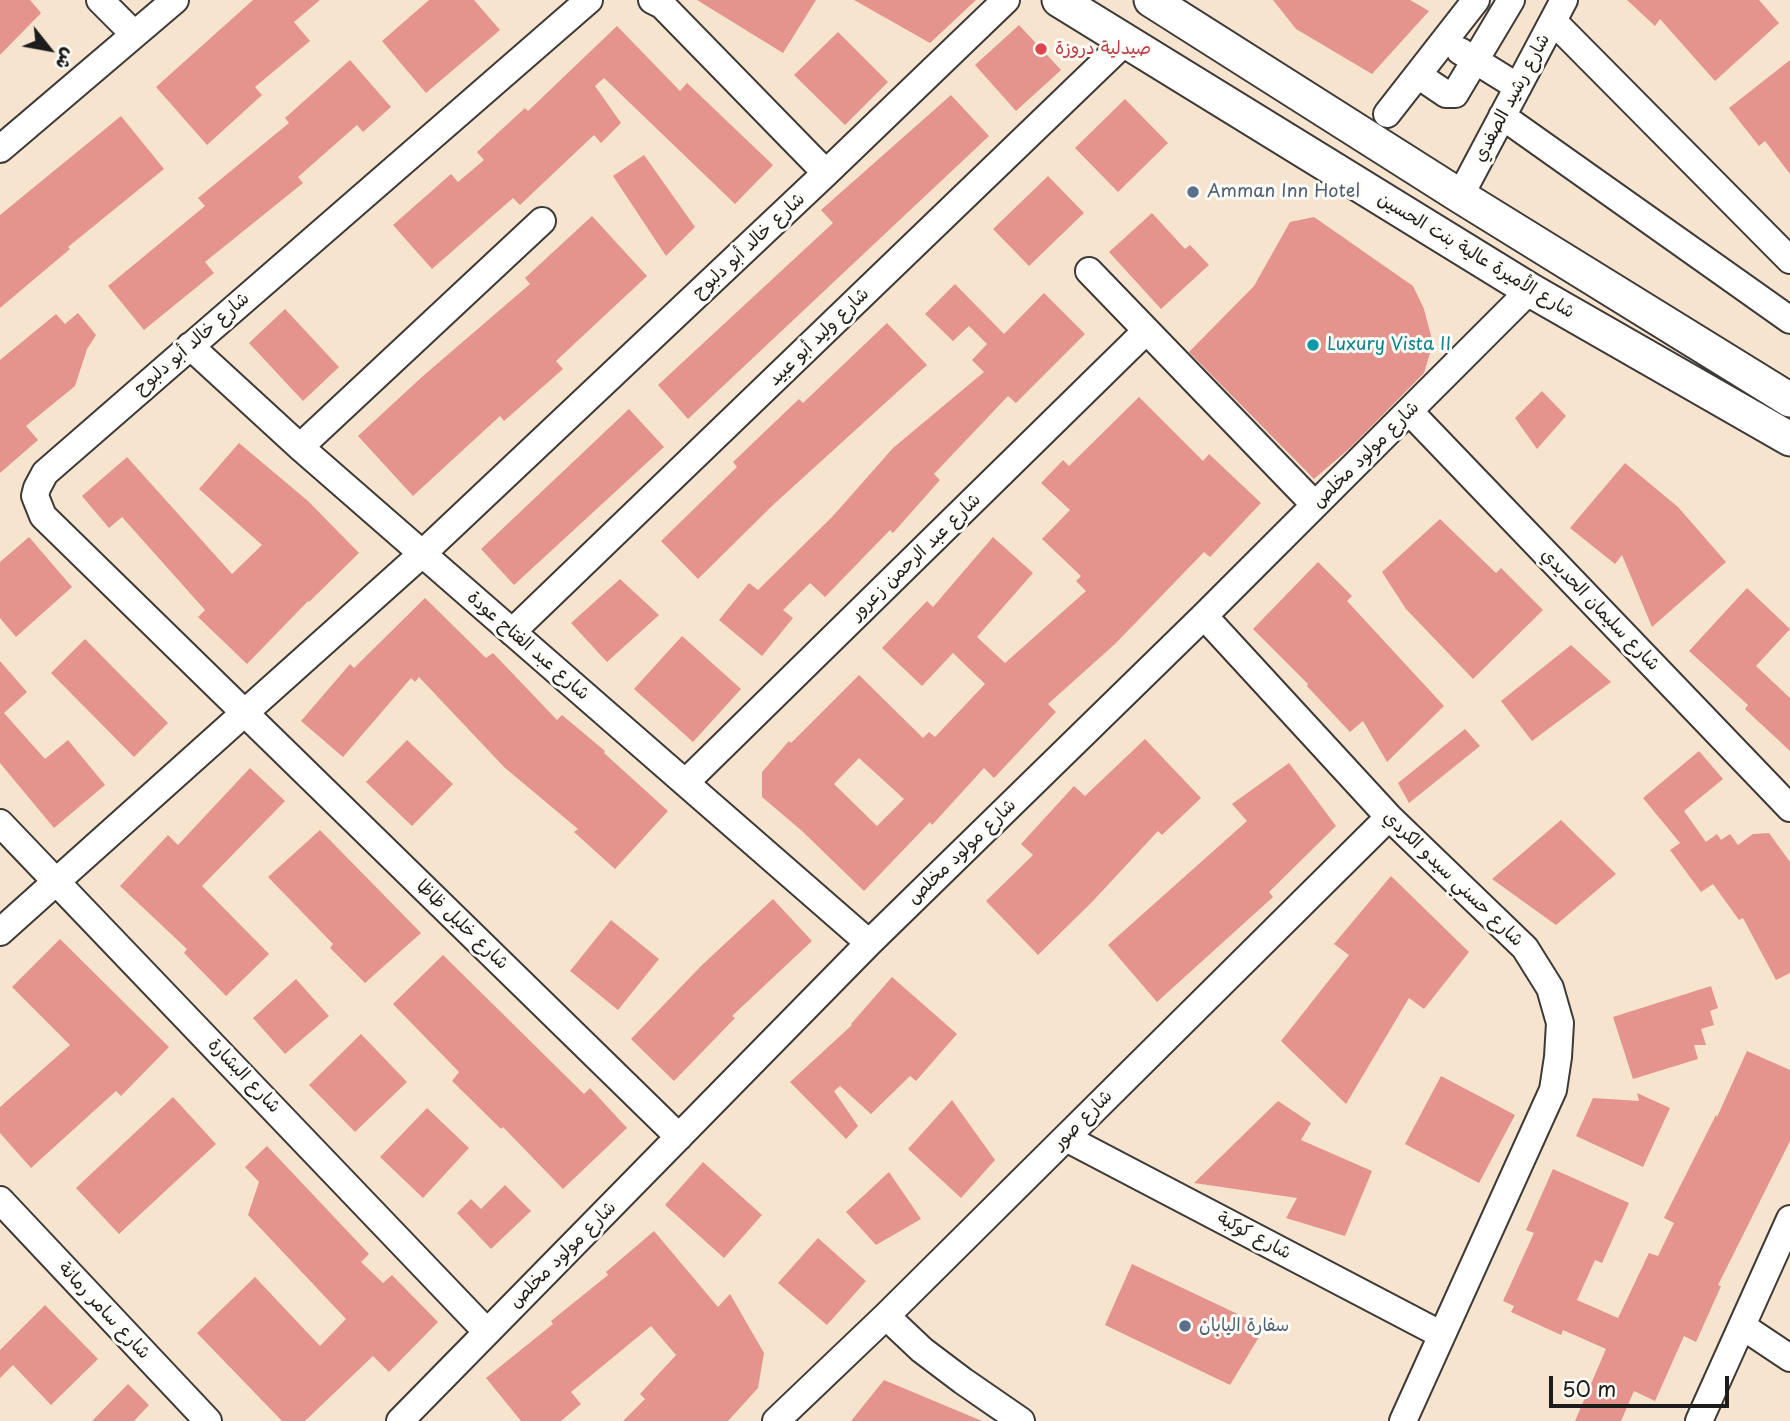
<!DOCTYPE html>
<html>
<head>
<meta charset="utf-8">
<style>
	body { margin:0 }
	#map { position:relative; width:1790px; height:1421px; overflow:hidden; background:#f7e4cf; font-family:"Playpen Sans","Playpen Sans Arabic",sans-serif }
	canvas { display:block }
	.north { position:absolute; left:14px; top:14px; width:70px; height:70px; -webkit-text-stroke:5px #fdfcf7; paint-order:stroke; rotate:121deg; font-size:19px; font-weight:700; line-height:28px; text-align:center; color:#1c1c1c }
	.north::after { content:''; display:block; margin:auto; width:24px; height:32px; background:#1c1c1c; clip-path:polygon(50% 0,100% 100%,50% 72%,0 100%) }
	.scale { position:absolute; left:1549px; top:1376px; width:180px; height:32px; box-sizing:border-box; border:4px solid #1c1c1c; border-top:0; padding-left:9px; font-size:21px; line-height:24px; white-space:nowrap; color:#1c1c1c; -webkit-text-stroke:5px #fdfcf7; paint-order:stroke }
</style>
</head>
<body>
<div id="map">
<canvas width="1790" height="1421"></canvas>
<div class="north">ش</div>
<div class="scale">50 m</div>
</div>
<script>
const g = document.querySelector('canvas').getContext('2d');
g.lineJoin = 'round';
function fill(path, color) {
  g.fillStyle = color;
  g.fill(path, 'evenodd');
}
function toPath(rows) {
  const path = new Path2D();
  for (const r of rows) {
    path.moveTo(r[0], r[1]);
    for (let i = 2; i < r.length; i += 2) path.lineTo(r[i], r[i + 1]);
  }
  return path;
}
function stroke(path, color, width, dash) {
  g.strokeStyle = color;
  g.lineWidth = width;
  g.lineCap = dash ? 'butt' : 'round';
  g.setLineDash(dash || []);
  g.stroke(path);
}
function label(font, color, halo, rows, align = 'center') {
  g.font = font + ' "Playpen Sans","Playpen Sans Arabic",sans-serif';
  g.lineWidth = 6;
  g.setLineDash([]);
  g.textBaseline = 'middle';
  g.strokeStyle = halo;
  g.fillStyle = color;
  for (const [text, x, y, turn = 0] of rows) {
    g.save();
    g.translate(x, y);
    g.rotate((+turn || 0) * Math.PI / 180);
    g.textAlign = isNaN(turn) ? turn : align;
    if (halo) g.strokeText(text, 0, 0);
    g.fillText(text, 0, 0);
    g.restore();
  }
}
fill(toPath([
	[0,0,30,0,41,13,0,55],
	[253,0,320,0,294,22,310,41,255,87,262,95,207,145,156,87],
	[429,0,474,0,500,30,426,93,382,41],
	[697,0,816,0,783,53],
	[854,0,976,0,930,43],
	[1273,0,1410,0,1429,11,1372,74,1296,29],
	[1627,0,1759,0,1779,23,1715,81,1660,19,1655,26],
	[1019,25,1061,70,1016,111,975,65],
	[617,26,680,91,687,83,773,165,735,204,604,78,595,86,621,123,601,143,594,135,520,205,513,198,432,269,393,225,451,174,458,182,484,160,477,152,525,108,528,111],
	[838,32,888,82,845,125,794,75],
	[350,60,391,107,363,132,357,125,298,177,303,183,205,262,214,273,144,330,108,286,205,206,198,198,289,123,285,118],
	[1790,60,1790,174,1765,141,1759,146,1729,108],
	[951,95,989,136,688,419,658,385,833,223,821,210],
	[1125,99,1168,143,1118,192,1075,148],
	[121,116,164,169,68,247,70,249,0,308,0,215],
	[644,155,695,227,666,256,613,176],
	[1048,176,1084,213,1029,266,993,229],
	[1152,213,1185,249,1190,245,1209,265,1161,309,1109,252],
	[592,216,647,276,556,361,563,369,504,421,500,416,413,496,358,436,423,376,530,284,525,278],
	[1314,217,1413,286,1424,309,1431,336,1430,353,1424,373,1351,447,1314,479,1189,352,1254,286,1290,222],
	[955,284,1004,334,1044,293,1085,334,1016,403,1008,396,934,474,940,480,893,533,890,530,825,597,810,583,783,610,793,618,762,656,719,620,749,583,758,590,833,516,893,448,984,372,972,360,987,344,969,326,953,341,925,314],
	[285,309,339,367,303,401,249,343],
	[78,313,96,335,87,349,75,386,26,426,38,440,0,473,0,360,56,314,65,324],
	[887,323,927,365,773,505,698,579,661,541,737,467,733,462,799,399,803,403],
	[1542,391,1566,416,1537,449,1515,418],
	[1139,397,1203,461,1209,454,1261,503,1210,557,1204,552,1115,644,1048,704,1056,712,994,778,984,768,932,825,930,822,864,891,802,831,762,797,762,772,789,741,791,743,859,675,923,738,929,732,935,737,985,684,953,653,922,686,882,648,927,601,933,607,993,537,1033,573,977,637,1005,663,1086,591,1076,581,1081,576,1042,539,1070,510,1041,483,1063,460,1069,466],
	[859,758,904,799,877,826,834,784],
	[629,409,664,447,514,585,481,549],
	[239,443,308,501,359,553,309,602,308,601,247,664,198,617,205,610,122,517,109,528,82,496,127,457,232,574,262,545,199,489],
	[1625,463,1678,507,1726,562,1652,627,1622,555,1615,564,1570,528],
	[1440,519,1496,573,1501,568,1543,610,1473,679,1406,609,1382,572],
	[29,537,72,587,16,637,0,618,0,562],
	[1318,562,1352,596,1347,601,1444,706,1387,762,1363,721,1350,732,1307,686,1308,684,1253,629],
	[620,579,659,615,607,662,571,623],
	[1747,588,1790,629,1756,666,1790,698,1790,751,1745,709,1748,705,1689,651],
	[425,598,486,658,493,653,557,720,562,715,605,751,604,753,668,811,615,869,574,832,578,829,504,767,419,677,415,682,411,678,343,757,301,721,350,664,354,668],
	[682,636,741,689,693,742,634,689],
	[85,639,168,723,134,757,51,673],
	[1571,645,1611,682,1532,741,1501,701],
	[0,661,27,692,4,713,45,759,68,740,105,785,54,828,0,763],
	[1465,729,1480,746,1409,803,1398,783],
	[1145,739,1201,798,1162,835,1158,831,1092,902,1038,955,986,901,1033,855,1021,844,1074,786,1085,796],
	[407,740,453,784,412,826,366,782],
	[1699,751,1723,779,1684,811,1706,842,1717,834,1721,840,1730,834,1738,845,1753,834,1769,833,1790,862,1790,973,1776,980,1743,918,1739,920,1713,884,1701,892,1670,850,1680,843,1643,798],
	[1289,763,1336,826,1269,892,1273,897,1157,1002,1108,945,1247,821,1232,804],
	[250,768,285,801,202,886,269,954,226,996,184,953,187,949,120,886,168,835,178,845],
	[1561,820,1616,874,1556,925,1492,879],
	[320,830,421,933,365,983,330,948,333,944,268,877],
	[1391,876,1469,952,1424,1009,1409,998,1346,1104,1281,1041,1349,955,1334,944],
	[773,899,812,941,732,1016,735,1018,674,1081,631,1039,701,966],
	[611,920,659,959,618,1010,570,971],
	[60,939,169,1047,121,1096,116,1091,31,1168,0,1133,0,1107,70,1045,12,987],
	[443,955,584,1094,590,1088,627,1128,563,1189,503,1127,501,1129,452,1081,459,1072,393,1004],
	[892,977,957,1034,916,1081,910,1076,871,1114,840,1086,834,1091,858,1126,846,1139,790,1082,852,1025,851,1024],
	[296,979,329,1016,285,1054,253,1018],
	[1711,986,1718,1008,1710,1011,1714,1025,1701,1029,1706,1045,1694,1045,1698,1059,1633,1079,1613,1017],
	[361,1034,407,1082,355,1132,309,1085],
	[1747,1051,1790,1070,1790,1141,1718,1285,1721,1286,1696,1342,1684,1336,1655,1401,1634,1391,1621,1421,1575,1421,1606,1349,1563,1330,1561,1335,1511,1312,1514,1306,1503,1301,1534,1233,1526,1230,1553,1169,1629,1203,1602,1263,1595,1260,1577,1300,1618,1318,1649,1253,1658,1256,1674,1223,1664,1218,1716,1115,1717,1117],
	[1441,1076,1515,1115,1479,1183,1405,1144],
	[1637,1093,1670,1108,1643,1167,1576,1136,1593,1098,1639,1101],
	[173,1097,216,1144,119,1234,76,1188],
	[952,1100,995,1160,961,1198,908,1149],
	[1278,1101,1311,1123,1301,1140,1372,1171,1345,1236,1286,1218,1297,1198,1194,1183],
	[427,1108,469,1148,423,1198,380,1157],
	[267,1146,369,1254,361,1262,383,1283,392,1275,438,1322,389,1372,373,1356,305,1421,282,1421,197,1333,255,1277,320,1346,346,1319,248,1215,259,1182,245,1167],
	[703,1162,762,1215,724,1258,665,1205],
	[889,1172,921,1219,876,1245,846,1212],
	[505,1185,531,1211,491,1249,457,1213,471,1199,481,1209],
	[654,1231,718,1307,730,1294,764,1353,758,1388,728,1421,623,1421,645,1399,640,1394,676,1355,651,1326,571,1392,581,1404,561,1421,521,1421,486,1378,553,1324,551,1321,608,1275,606,1272],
	[818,1238,866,1281,827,1325,778,1283],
	[1132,1264,1265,1327,1230,1385,1105,1325],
	[45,1305,98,1359,51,1405,13,1365,0,1378,0,1350],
	[884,1380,982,1421,851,1421],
	[128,1384,149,1405,134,1421,92,1421]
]), '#e4938d');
const minor = toPath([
	[100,0,133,33],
	[589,0,45,473,37,488,35,496,43,516,679,1137],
	[652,0,662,5,826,173],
	[1553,21,1790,260],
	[1460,51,1518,87],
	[1418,75,1446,94,1455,94,1511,0],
	[1387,114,1476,0],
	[1502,116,1790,320],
	[0,149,175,0],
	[1460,196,1564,0],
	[1089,271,1315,505],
	[190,346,300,447,869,943],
	[1410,412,1790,808],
	[300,447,542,221],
	[1204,616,1389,817,1525,948,1550,988,1560,1023,1558,1057,1553,1090,1403,1421],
	[512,632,1126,41],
	[686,782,1145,332],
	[0,823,486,1331],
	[0,932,423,553,826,173,1006,0],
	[1066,1138,1442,1335],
	[0,1200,208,1421],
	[886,1316,922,1350,963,1381,1021,1421],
	[1742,1326,1790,1358],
	[400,1421,869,943,1204,616,1530,290],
	[776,1421,886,1316,1389,817],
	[1699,1421,1790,1219]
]);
const major = toPath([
	[1059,0,1530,290,1790,439],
	[1151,0,1460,196,1790,400]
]);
stroke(minor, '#3d3a37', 30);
stroke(major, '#3d3a37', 37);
stroke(minor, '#fff', 26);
stroke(major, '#fff', 33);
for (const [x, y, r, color] of [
	[1041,49,7,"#e0444e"],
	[1193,192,7,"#5c6f8a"],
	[1313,345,7,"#0f9aa8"],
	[1185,1326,7,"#5c6f8a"]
]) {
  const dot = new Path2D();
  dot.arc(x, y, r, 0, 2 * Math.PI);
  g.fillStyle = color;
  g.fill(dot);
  stroke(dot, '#fdfcf7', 2.5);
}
label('18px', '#be3a42', '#fdfcf7', [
	["صيدلية دروزة",1055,49]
], 'left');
label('18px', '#1c1c1c', '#fdfcf7', [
	["شارع رشيد الصفدي",1512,98,-62],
	["شارع خالد أبو دلبوح",749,246,-43],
	["شارع الأميرة عالية بنت الحسين",1476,256,31],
	["شارع وليد أبو عبيد",819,337,-44],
	["شارع خالد أبو دلبوح",192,344,-41],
	["شارع مولود مخلص",1366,455,-45],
	["شارع عبد الرحمن زعرور",916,557,-44],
	["شارع سليمان الحديدي",1600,610,46],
	["شارع عبد الفتاح عودة",528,646,41],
	["شارع مولود مخلص",962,852,-44],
	["شارع حسني سيدو الكردي",1453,879,44],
	["شارع خليل ظاظا",462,925,44],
	["شارع البشارة",244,1076,46],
	["شارع صور",1083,1120,-45],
	["شارع كوكبة",1254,1236,28],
	["شارع مولود مخلص",563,1255,-45],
	["شارع سامر رمانة",104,1311,47]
]);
label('18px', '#4e5e75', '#fdfcf7', [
	["Amman Inn Hotel",1207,192],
	["سفارة اليابان",1199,1326]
], 'left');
label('18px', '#0d838f', '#fdfcf7', [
	["Luxury Vista II",1327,345]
], 'left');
</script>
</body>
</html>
